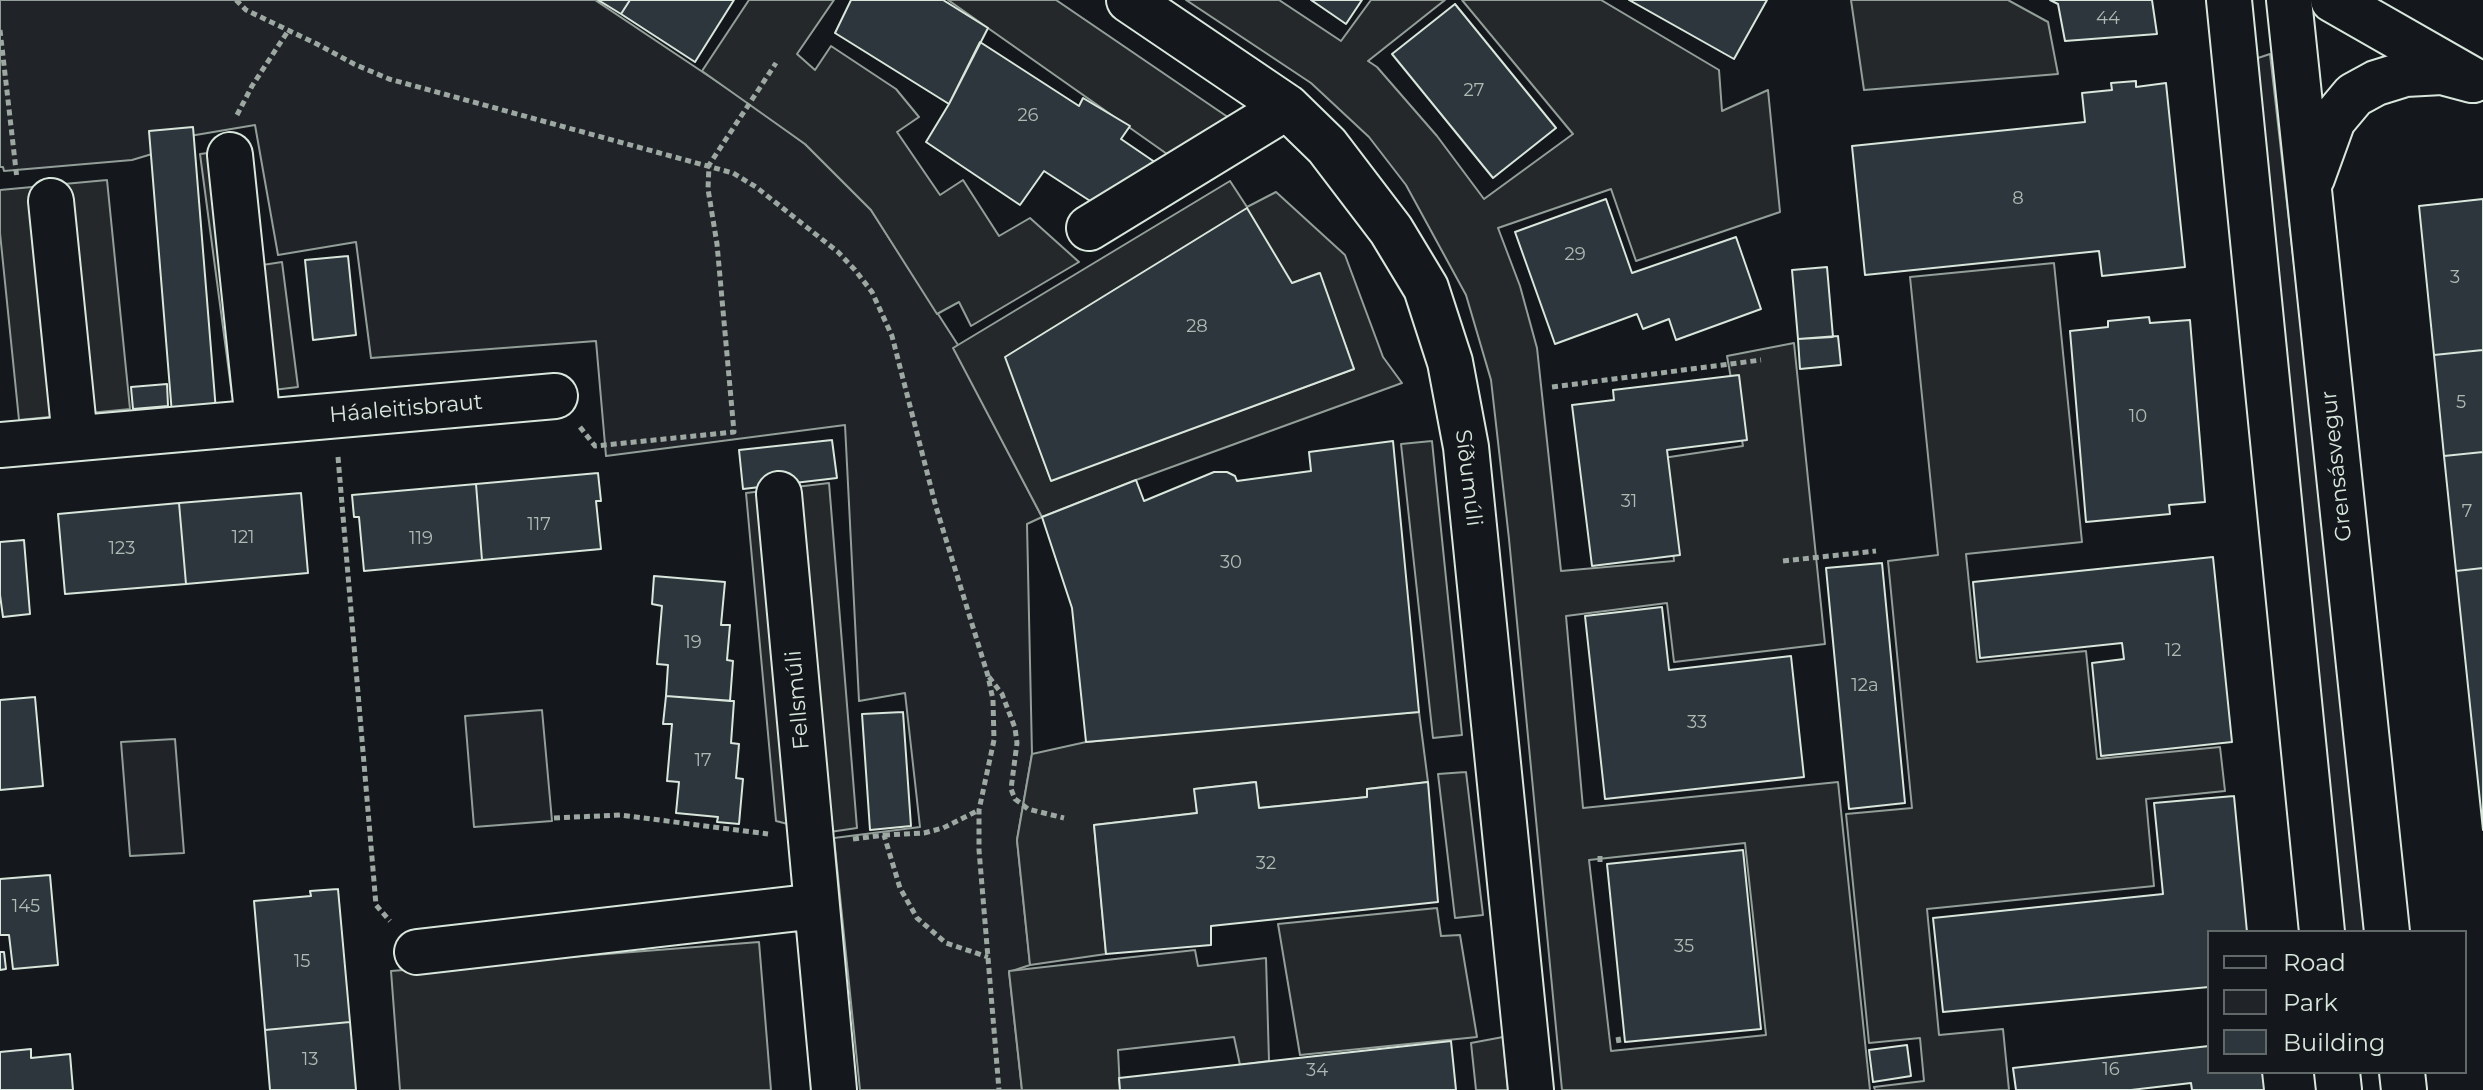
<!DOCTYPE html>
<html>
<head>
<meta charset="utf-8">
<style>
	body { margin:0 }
	#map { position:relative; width:2483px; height:1090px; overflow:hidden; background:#14181c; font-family:Montserrat,sans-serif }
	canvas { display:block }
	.legend { position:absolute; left:2207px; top:930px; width:260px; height:144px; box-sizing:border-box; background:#14181c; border:2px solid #626a69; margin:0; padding:10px 14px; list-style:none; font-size:24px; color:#d8e6dc }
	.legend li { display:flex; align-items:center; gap:16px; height:40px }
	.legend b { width:40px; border:2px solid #626a69 }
</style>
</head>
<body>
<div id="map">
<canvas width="2483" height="1090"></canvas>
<ul class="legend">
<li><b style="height:10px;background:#14181c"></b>Road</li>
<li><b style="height:22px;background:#202428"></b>Park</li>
<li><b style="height:22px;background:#2c363c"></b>Building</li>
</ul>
</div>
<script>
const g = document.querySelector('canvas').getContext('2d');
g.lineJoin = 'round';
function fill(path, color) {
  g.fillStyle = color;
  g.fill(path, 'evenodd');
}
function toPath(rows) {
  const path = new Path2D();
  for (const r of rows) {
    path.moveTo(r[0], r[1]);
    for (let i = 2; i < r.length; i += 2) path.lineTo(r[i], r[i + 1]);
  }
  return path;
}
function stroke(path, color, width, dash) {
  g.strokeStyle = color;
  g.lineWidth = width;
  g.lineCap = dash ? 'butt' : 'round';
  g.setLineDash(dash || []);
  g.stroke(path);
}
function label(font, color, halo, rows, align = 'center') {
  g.font = font + ' Montserrat,sans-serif';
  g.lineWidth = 6;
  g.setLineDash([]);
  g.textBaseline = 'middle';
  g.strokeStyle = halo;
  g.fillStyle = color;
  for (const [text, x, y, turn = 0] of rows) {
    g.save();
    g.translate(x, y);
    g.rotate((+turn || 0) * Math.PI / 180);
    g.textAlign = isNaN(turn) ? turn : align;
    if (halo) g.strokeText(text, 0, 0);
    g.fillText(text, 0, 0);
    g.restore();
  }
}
const green = toPath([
	[0,0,595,0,749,103,805,144,871,210,958,345,970,379,1042,517,1027,524,1032,754,1017,840,1030,965,1009,972,1022,1090,860,1090,834,838,920,827,905,693,859,701,845,425,606,456,596,341,371,358,356,242,278,255,255,125,154,142,152,154,132,160,4,171,3,167,0,167,0,0],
	[2270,54,2370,932,2341,932,2255,59,2270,54],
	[542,710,552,821,474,827,465,716,542,710],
	[175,739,184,853,130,856,121,742,175,739]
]);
fill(green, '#202428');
stroke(green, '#939e99', 2);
const parking = toPath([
	[749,0,834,0,797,54,815,70,831,46,896,89,919,117,897,132,940,195,963,180,999,236,1030,218,1079,262,971,326,959,302,937,314,871,210,805,144,702,71,749,0],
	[948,0,1056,0,1238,124,1177,161,948,0],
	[1186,0,1279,0,1341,41,1371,0,1445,0,1368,61,1377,67,1437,136,1484,199,1573,134,1462,0,1601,0,1719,70,1722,111,1768,90,1780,212,1636,261,1611,189,1498,228,1520,286,1537,348,1561,571,1674,561,1663,458,1743,446,1727,356,1794,343,1825,644,1674,662,1667,603,1566,616,1583,808,1838,782,1870,1090,1562,1090,1509,539,1491,380,1466,295,1406,185,1369,137,1311,83,1186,0],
	[1745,843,1766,1035,1611,1051,1589,860,1745,843],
	[1851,0,2008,0,2048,22,2058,74,1864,90,1851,0],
	[240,149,256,266,282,262,298,387,232,395,200,154,240,149],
	[107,180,130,409,19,420,0,233,0,190,107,180],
	[1230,181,1247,207,1276,192,1345,255,1383,357,1402,383,1136,480,1042,517,953,348,1230,181],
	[1319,273,1354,369,1051,480,1017,389,1319,273],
	[2054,263,2082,542,1966,554,1977,662,2086,651,2097,759,2220,747,2225,791,2146,799,2154,886,1927,909,1939,1035,2003,1029,2009,1090,1875,1090,1874,1087,1924,1081,1920,1038,1869,1043,1846,814,1912,808,1888,561,1938,555,1910,277,2054,263],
	[1432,441,1462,735,1433,738,1401,444,1432,441],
	[829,483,857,828,823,833,776,821,746,493,829,483],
	[1419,712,1428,782,1367,789,1367,797,1259,808,1255,782,1195,789,1197,813,1094,825,1106,954,1030,965,1017,840,1032,754,1086,742,1336,718,1419,712],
	[1466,772,1483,915,1455,918,1438,774,1466,772],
	[1437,908,1441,936,1460,935,1477,1037,1300,1055,1278,924,1437,908],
	[759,942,771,1090,400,1090,391,971,759,942],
	[1195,950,1198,966,1266,958,1269,1061,1240,1065,1234,1037,1118,1050,1120,1090,1022,1090,1009,971,1195,950],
	[1503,1037,1508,1090,1476,1090,1471,1043,1503,1037]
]);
fill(parking, '#24282b');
stroke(parking, '#939e99', 2);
const building = toPath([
	[598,0,630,0,621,14,598,0],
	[630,0,734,0,695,62,621,14,630,0],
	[851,0,943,0,988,28,949,104,835,33,851,0],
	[1311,0,1362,0,1346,24,1311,0],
	[1629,0,1767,0,1734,59,1629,0],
	[2050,0,2152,0,2157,34,2065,41,2058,4,2050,0],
	[1455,4,1556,128,1493,178,1392,54,1455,4],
	[980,42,1079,106,1083,98,1130,126,1121,139,1165,169,1101,208,1044,171,1020,205,926,142,949,104,980,42],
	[2136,81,2136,87,2166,83,2185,267,2102,276,2099,251,1865,275,1852,146,2085,122,2082,93,2112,90,2111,83,2136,81],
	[193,127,216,411,172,414,149,131,193,127],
	[1606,199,1632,273,1736,237,1761,309,1676,340,1669,319,1643,329,1637,314,1555,344,1515,232,1606,199],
	[2483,199,2483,350,2434,355,2419,206,2483,199],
	[1247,208,1292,283,1320,273,1354,369,1051,481,1005,357,1247,208],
	[348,256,356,335,313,340,305,260,348,256],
	[1827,267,1833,337,1798,339,1792,270,1827,267],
	[2149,317,2150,323,2190,320,2205,502,2169,505,2170,514,2086,522,2070,331,2108,327,2108,321,2149,317],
	[1838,336,1841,365,1800,369,1798,339,1838,336],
	[2483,350,2483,452,2444,456,2434,355,2483,350],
	[1739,375,1747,440,1667,450,1680,555,1592,566,1572,405,1614,400,1613,390,1739,375],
	[167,384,168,406,133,409,131,387,167,384],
	[832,440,837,478,743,489,739,450,832,440],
	[1393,441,1419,712,1086,742,1072,608,1042,517,1136,480,1144,501,1214,472,1227,472,1235,476,1237,481,1311,471,1309,452,1393,441],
	[2483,452,2483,568,2456,571,2444,456,2483,452],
	[598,473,601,501,596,501,601,549,482,560,476,484,598,473],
	[476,484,482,560,364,571,359,517,354,517,352,495,476,484],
	[301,493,308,573,186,584,179,503,301,493],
	[179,503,186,584,65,594,58,514,179,503],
	[24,540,30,614,3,617,0,595,0,542,24,540],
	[2213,557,2232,742,2101,756,2092,663,2124,659,2122,643,1980,658,1973,582,2213,557],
	[1882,563,1905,803,1849,809,1826,568,1882,563],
	[2483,568,2483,830,2456,571,2483,568],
	[654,576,725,582,721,625,730,625,727,660,733,661,730,701,666,696,668,665,657,664,662,606,652,604,654,576],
	[1662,607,1669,670,1791,656,1804,777,1605,799,1585,616,1662,607],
	[666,696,734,701,731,743,739,744,736,778,743,779,739,824,717,822,718,817,676,813,679,782,667,781,672,724,663,724,666,696],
	[35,697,43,786,0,790,0,700,35,697],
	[903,712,911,826,870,830,862,714,903,712],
	[1256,782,1259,808,1367,797,1367,789,1428,782,1438,902,1211,926,1211,945,1106,954,1094,825,1197,813,1194,789,1256,782],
	[2234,796,2247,932,2209,932,2209,987,1943,1012,1933,918,2163,894,2154,803,2234,796],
	[1743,850,1761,1029,1625,1042,1607,864,1743,850],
	[50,875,58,965,13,969,9,935,0,935,0,879,50,875],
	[338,889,350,1022,265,1030,254,901,311,896,310,891,338,889],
	[0,952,4,952,6,969,0,970,0,952],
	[350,1022,356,1090,270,1090,265,1030,350,1022],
	[1451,1041,1456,1090,1120,1090,1119,1078,1451,1041],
	[1907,1045,1911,1076,1873,1082,1869,1050,1907,1045],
	[2209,1046,2209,1072,2262,1072,2264,1090,2192,1090,2191,1083,2131,1090,2016,1090,2013,1068,2209,1046],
	[31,1049,31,1058,70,1054,73,1090,0,1090,0,1052,31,1049]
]);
fill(building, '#2c363c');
stroke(building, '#d8e6dc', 2);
const minor = toPath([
	[1129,0,1287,107,1327,146,1391,230,1426,288,1450,362,1466,447,1531,1090],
	[2333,0,2473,80],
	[230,155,258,422],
	[51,201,75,438],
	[1089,228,1287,107],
	[0,445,555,396],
	[779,494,834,1090],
	[417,952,817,906]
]);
const major = toPath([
	[2229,0,2322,932],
	[2289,0,2387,932],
	[2312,178,2333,120,2354,95,2376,83,2405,74,2442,72,2472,80],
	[2337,1072,2339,1090],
	[2402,1072,2404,1090]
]);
stroke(minor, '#d8e6dc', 48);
stroke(major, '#d8e6dc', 48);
stroke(toPath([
	[236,0,246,10,317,44,354,64,389,79,733,173,756,187,838,252,855,270,872,292,892,336,936,507,988,676,993,700,994,740,979,810,979,850,999,1090],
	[0,30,17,179],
	[237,115,252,86,288,31],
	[1552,387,1761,360],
	[580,427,595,446,734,432,717,244,708,189,709,165,776,63],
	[338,457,376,905,390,921],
	[1783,561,1876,551],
	[989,677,1002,694,1015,728,1017,743,1011,789,1015,799,1028,809,1064,818],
	[554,818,620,815,768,834],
	[884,835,924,833,943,828,979,810],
	[853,839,884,835,900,888,917,918,946,943,988,957],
	[1600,856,1600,862],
	[1618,1037,1619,1043]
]), '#9da8a2', 5, [6, 4]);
stroke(minor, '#14181c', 44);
stroke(major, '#14181c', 44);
label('18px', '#adbab4', null, [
	["44",2108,19],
	["27",1474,91],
	["26",1028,116],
	["8",2018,199],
	["29",1575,255],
	["3",2455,278],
	["28",1197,327],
	["5",2461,403],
	["10",2138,417],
	["31",1629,502],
	["7",2467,512],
	["117",539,525],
	["121",243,538],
	["119",421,539],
	["123",122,549],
	["30",1231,563],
	["19",693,643],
	["12",2173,651],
	["12a",1865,686],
	["33",1697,723],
	["17",703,761],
	["32",1266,864],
	["145",26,907],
	["35",1684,947],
	["15",302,962],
	["13",310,1060],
	["16",2111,1070],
	["34",1317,1071]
]);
label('22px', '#d8e6dc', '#14181c', [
	["Háaleitisbraut",406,409,-5],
	["Grensásvegur",2337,466,-96],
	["Síðumúli",1468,478,83],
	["Fellsmúli",798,700,-95]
]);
</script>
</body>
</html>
